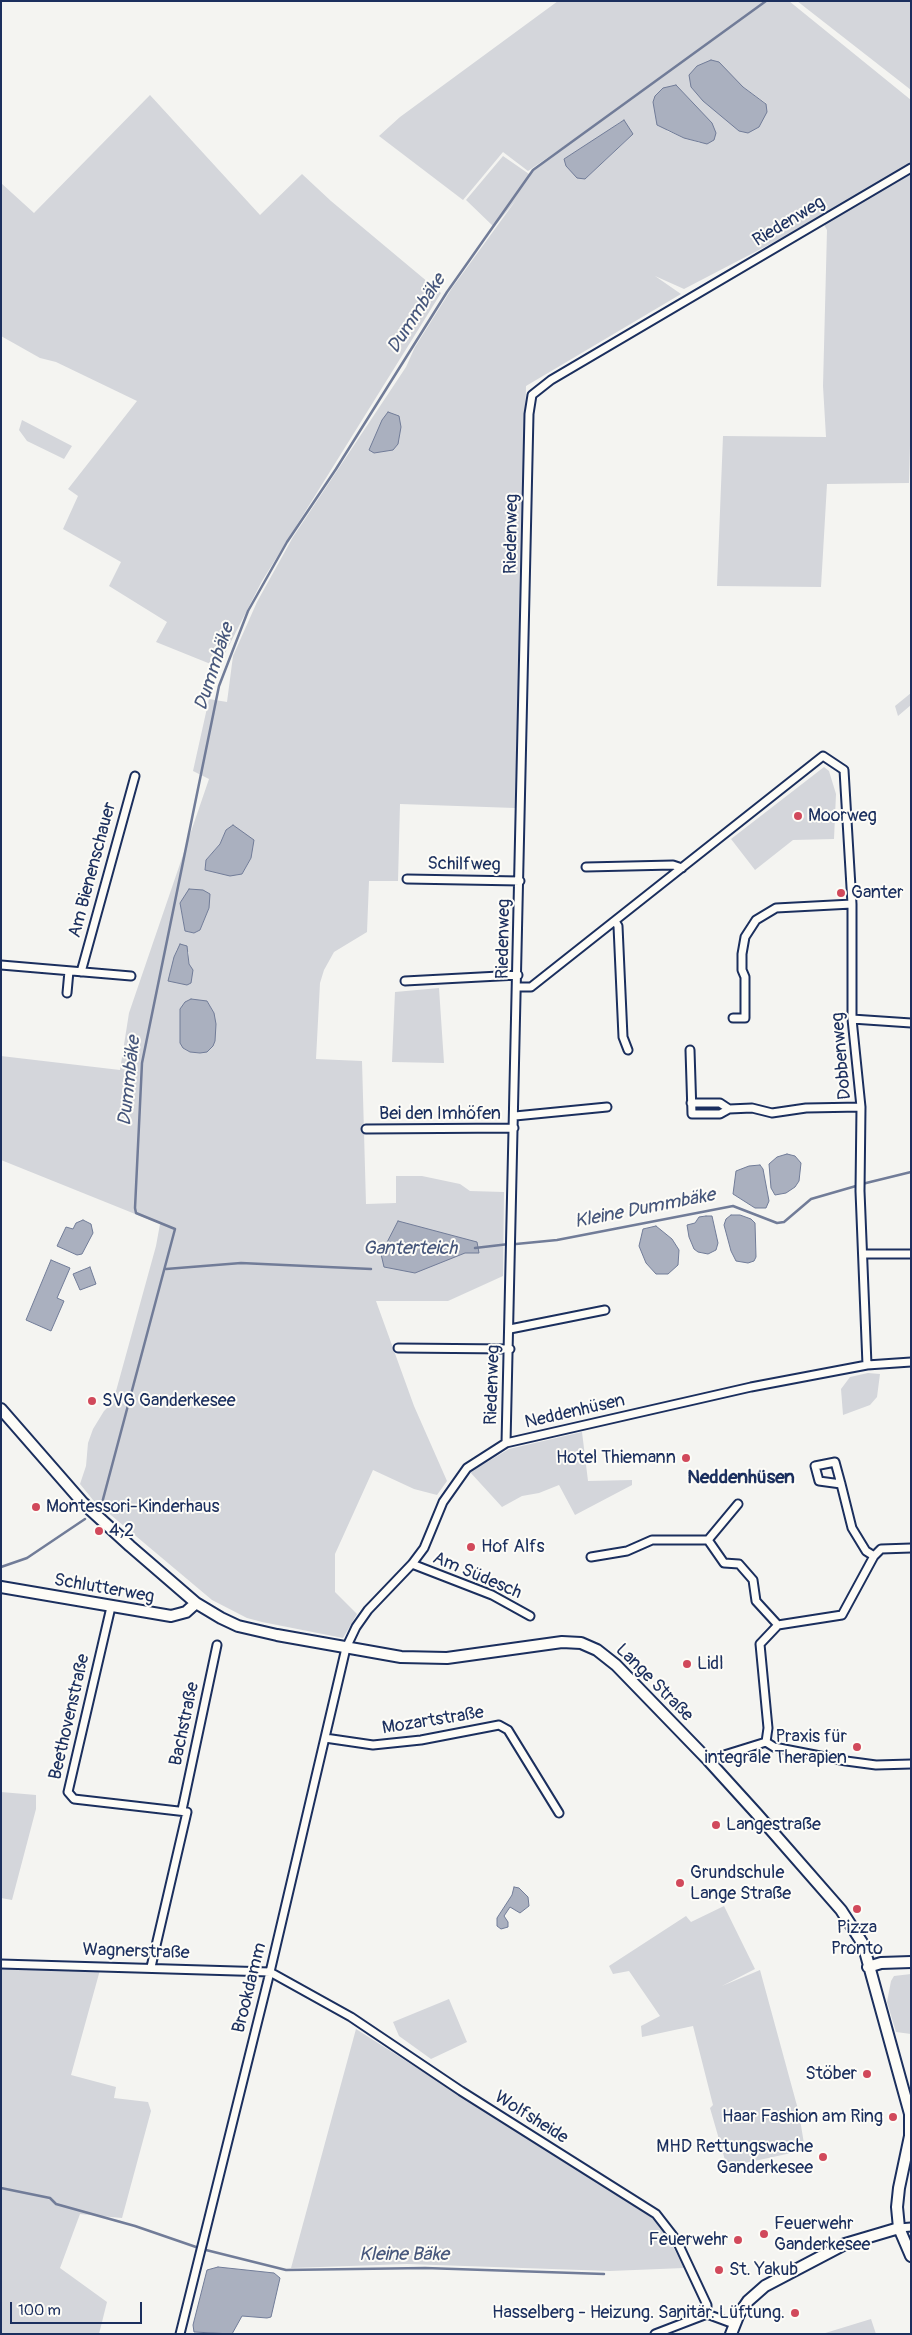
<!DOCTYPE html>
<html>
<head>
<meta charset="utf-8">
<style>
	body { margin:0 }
	#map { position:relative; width:912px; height:2335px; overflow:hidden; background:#f4f4f1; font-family:Pangolin,sans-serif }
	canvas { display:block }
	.frame { position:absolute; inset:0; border:2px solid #1b2f5e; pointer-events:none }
	.scale { position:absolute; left:10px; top:2302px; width:132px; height:22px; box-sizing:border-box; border:2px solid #1b2f5e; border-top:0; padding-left:6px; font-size:15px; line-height:18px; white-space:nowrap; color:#1b2f5e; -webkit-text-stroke:4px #fdfcf7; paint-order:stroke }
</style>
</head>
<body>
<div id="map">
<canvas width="912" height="2335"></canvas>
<div class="frame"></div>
<div class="scale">100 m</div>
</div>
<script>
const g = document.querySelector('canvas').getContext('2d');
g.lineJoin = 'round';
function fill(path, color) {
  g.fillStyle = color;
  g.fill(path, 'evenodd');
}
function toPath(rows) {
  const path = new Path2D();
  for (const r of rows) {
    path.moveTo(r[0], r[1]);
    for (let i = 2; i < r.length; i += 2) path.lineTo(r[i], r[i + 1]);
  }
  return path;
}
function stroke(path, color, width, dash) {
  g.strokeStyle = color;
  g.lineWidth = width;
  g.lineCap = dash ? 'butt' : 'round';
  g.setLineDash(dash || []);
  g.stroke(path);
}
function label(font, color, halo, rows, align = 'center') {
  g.font = font + ' Pangolin,sans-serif';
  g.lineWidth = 4;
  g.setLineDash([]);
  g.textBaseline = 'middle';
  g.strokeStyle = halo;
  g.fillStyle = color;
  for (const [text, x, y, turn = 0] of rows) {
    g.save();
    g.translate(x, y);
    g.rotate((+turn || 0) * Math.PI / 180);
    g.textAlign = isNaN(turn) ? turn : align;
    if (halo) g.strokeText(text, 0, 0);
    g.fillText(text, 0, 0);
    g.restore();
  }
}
fill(toPath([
	[558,1,789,1,911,100,911,407,909,483,827,484,821,587,717,586,723,436,826,437,823,386,827,230,819,216,778,240,684,289,655,276,681,294,526,386,515,808,400,804,398,881,369,881,367,932,334,952,324,970,320,983,316,1059,362,1061,366,1204,396,1203,396,1176,422,1176,460,1184,470,1191,504,1192,503,1276,448,1301,376,1301,414,1406,447,1481,437,1495,414,1489,373,1470,335,1554,335,1592,357,1614,343,1638,262,1622,247,1618,212,1600,93,1500,80,1484,86,1466,88,1443,93,1429,104,1411,113,1402,156,1246,160,1224,1,1160,1,1056,120,1070,129,1013,209,779,193,771,209,699,227,702,233,656,257,602,293,537,406,367,415,347,452,288,516,200,494,227,466,200,503,156,529,174,597,124,528,171,503,152,463,200,379,136,400,117],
	[676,85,691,102,700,143,667,131],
	[743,87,766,103,739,131],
	[620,122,633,134,585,179,564,159,608,132],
	[226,830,251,858,242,874,205,870,206,860,220,844],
	[187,894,209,908,200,930,194,933,185,931,180,903],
	[177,949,189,952,189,964,168,981],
	[207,1001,214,1013,200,1053,190,1052,183,1048],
	[797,1,911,1,911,90],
	[150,95,260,215,302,174,331,201,441,293,262,581,218,667,156,642,167,622,109,586,121,562,63,529,78,496,68,489,137,401,56,362,40,358,1,336,1,183,34,213],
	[22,420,72,446,64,459,27,441,19,430],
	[911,693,911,705,898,716,895,706],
	[824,767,829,771,836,794,834,839,793,840,755,870,731,839],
	[439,988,444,1063,392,1062,395,992],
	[868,1373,880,1374,877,1397,870,1405,843,1415,841,1389,850,1377],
	[582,1432,588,1481,632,1480,632,1485,575,1515,559,1485,539,1493,522,1496,502,1507,470,1472,509,1449],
	[1,1792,36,1795,36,1809,12,1900,1,1898],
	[724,1906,755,1969,722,1986,760,1970,799,2113,805,2150,727,2167,710,2108,713,2105,693,2026,642,2037,641,2026,660,2016,629,1971,613,1974,609,1966,686,1916,691,1922],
	[1,1967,100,1970,71,2075,116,2087,114,2098,148,2102,151,2111,122,2218,80,2214,60,2268,107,2302,99,2334,1,2334],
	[911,1974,911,2034,896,2032,887,2002,891,1981,894,1976],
	[449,1999,467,2042,431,2059,399,2036,393,2022],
	[356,2029,651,2217,668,2237,684,2268,610,2271,407,2264,291,2268],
	[871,2319,876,2334,822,2334]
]), '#d4d6db');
const water = toPath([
	[711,60,719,62,743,87,766,104,767,112,759,127,748,133,739,131,703,101,691,87,689,75,697,66,711,60],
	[676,85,712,123,716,133,714,140,707,144,684,138,657,125,653,102,655,96,663,88,676,85],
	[624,120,633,134,585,179,577,178,566,166,564,159,624,120],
	[388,412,399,416,401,427,398,444,393,450,374,453,369,450,382,420,388,412],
	[233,825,254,840,251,858,242,874,230,876,205,870,206,860,220,844,226,830,233,825],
	[189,889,203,890,210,894,209,908,200,930,194,933,185,931,180,903,189,889],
	[180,944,187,946,189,964,193,970,191,983,187,985,168,981,174,957,180,944],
	[191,999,207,1001,214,1013,216,1024,215,1041,213,1046,207,1052,200,1053,190,1052,183,1048,180,1043,180,1009,185,1002,191,999],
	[787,1154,795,1156,801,1163,799,1181,795,1187,786,1193,775,1195,771,1188,769,1164,777,1157,787,1154],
	[760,1165,763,1169,769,1201,766,1208,755,1208,733,1194,736,1171,749,1166,760,1165],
	[731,1215,740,1215,751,1219,755,1223,756,1257,754,1261,748,1263,736,1261,731,1251,724,1225,726,1219,731,1215],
	[706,1216,712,1216,718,1243,716,1250,708,1254,698,1252,694,1249,689,1237,687,1225,695,1223,699,1217,706,1216],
	[83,1220,91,1224,93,1233,82,1254,77,1255,57,1246,66,1227,73,1229,76,1223,83,1220],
	[398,1221,477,1242,479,1253,465,1253,415,1273,384,1267,381,1254,398,1221],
	[656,1226,672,1239,679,1250,678,1265,668,1274,656,1274,646,1263,639,1246,643,1229,656,1226],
	[51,1260,70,1268,57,1298,64,1301,51,1331,26,1320,51,1260],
	[90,1267,96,1284,80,1290,73,1274,90,1267],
	[514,1887,519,1888,528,1897,529,1906,520,1913,510,1907,504,1916,508,1922,508,1927,501,1929,497,1926,497,1918,512,1895,514,1887],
	[218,2267,274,2273,280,2278,271,2317,267,2318,242,2316,232,2334,194,2332,193,2325,207,2270,218,2267]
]);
fill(water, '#aab0bf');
stroke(water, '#717c98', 1);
stroke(toPath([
	[862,1184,911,1172],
	[516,1244,557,1240,733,1206,777,1223,784,1222,811,1199,856,1186],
	[475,1248,509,1244],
	[166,1269,241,1263,371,1269],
	[102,1503,175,1229,136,1213,135,1208,142,1063,219,686,248,611,287,542,336,469,447,292,533,170,766,1],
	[1,1567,27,1558,85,1519],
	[1,2188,50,2198,56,2204,135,2226,196,2247],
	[206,2250,286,2270,425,2268,604,2274]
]), '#717c98', 2.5);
const street = toPath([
	[586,867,673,865,682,868],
	[407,879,520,881],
	[615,921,618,926,623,1037,628,1050],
	[1,965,131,976],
	[81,972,135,776],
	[405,981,518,975],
	[518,987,531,987,823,756,844,770,852,904,852,1019,861,1107,860,1191,867,1365],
	[67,993,69,971],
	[733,1018,745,1018,745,977,742,970,742,954,745,937,756,920,776,908,852,904],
	[852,1019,911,1023],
	[690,1050,692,1114,720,1114,729,1109,752,1108,772,1113,806,1108,861,1107],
	[691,1103,720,1103,729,1109],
	[515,1116,607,1107],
	[366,1129,514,1128],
	[863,1254,911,1254],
	[510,1329,605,1310],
	[398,1348,510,1349],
	[506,1443,529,414,532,395,551,380,911,168],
	[841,1484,819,1481,815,1466,835,1462,841,1484,852,1528,866,1551,874,1556],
	[738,1504,708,1540,724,1563,739,1564,753,1580,756,1601,778,1625],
	[591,1557,627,1551,652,1540,708,1540],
	[412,1564,492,1595,530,1616],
	[111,1607,68,1792,74,1799,187,1812,151,1967],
	[325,1738,373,1745,421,1740,499,1725,508,1730,559,1813],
	[766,1742,768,1728,760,1644,778,1625,842,1615,874,1556,881,1549,911,1548],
	[708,1760,766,1742,774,1747,846,1761,876,1765,911,1764],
	[182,1810,217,1645],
	[1,1964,270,1972,351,2017,461,2091,656,2214,677,2241,707,2305,707,2314],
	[899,2228,911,2227],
	[707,2314,734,2324],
	[180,2334,270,1972,346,1648,356,1627,368,1610,412,1564,424,1548,443,1502,467,1468,506,1443,751,1387,867,1365,911,1362],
	[655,2334,707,2314]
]);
const secondary = toPath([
	[1,1409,83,1503,130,1546,196,1603,221,1618,238,1626,277,1635,401,1657,447,1658,562,1642,581,1643,597,1650,616,1665,708,1760,757,1814,841,1910,863,1944,910,2114,910,2136,899,2188,897,2207,899,2228,911,2256],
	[1,1587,171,1616,186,1612,196,1603],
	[868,1967,881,1963,911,1962],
	[731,2334,739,2314,748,2301,765,2286,845,2244,899,2228]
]);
stroke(street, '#1b2f5e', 11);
stroke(secondary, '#1b2f5e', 14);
stroke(street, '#fdfcf7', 7);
stroke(secondary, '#fdfcf7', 10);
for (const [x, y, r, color] of [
	[798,816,5,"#d1495b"],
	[841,893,5,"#d1495b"],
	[92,1401,5,"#d1495b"],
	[686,1458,5,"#d1495b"],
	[36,1507,5,"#d1495b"],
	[99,1531,5,"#d1495b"],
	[471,1547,5,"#d1495b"],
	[687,1664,5,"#d1495b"],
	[857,1747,5,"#d1495b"],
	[716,1825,5,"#d1495b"],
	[680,1883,5,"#d1495b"],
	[857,1909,5,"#d1495b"],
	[867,2074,5,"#d1495b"],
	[893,2117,5,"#d1495b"],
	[823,2157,5,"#d1495b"],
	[764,2234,5,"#d1495b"],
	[738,2240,5,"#d1495b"],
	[719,2270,5,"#d1495b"],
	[795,2313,5,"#d1495b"]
]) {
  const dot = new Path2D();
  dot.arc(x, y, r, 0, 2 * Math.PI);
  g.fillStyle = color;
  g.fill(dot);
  stroke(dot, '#fdfcf7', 2);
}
label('18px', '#1b2f5e', '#fdfcf7', [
	["Riedenweg",789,222,-31],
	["Riedenweg",512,534,-89],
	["Schilfweg",464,865,1],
	["Am Bienenschauer",93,870,-75],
	["Riedenweg",504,939,-89],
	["Dobbenweg",842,1056,-95],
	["Bei den Imhöfen",440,1114],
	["Riedenweg",493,1385,-88],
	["Neddenhüsen",575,1412,-13],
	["Am Südesch",477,1576,23],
	["Schlutterweg",104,1589,10],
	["Lange Straße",654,1683,45],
	["Beethovenstraße",70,1717,-77],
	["Mozartstraße",433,1721,-9],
	["Bachstraße",185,1724,-78],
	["Wagnerstraße",136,1952,2],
	["Brookdamm",250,1988,-76],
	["Wolfsheide",531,2118,32]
]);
label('18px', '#1b2f5e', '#fdfcf7', [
	["Moorweg",808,816],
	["Ganter",851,893],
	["SVG Ganderkesee",102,1401],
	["Hotel Thiemann",676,1458,"right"],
	["Montessori-Kinderhaus",46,1507],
	["4,2",109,1531],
	["Hof Alfs",481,1547],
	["Lidl",697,1664],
	["Praxis für",847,1737,"right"],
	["integrale Therapien",847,1758,"right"],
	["Langestraße",726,1825],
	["Grundschule",690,1873],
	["Lange Straße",690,1894],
	["Pizza",857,1928,"center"],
	["Pronto",857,1949,"center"],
	["Stöber",857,2074,"right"],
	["Haar Fashion am Ring",883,2117,"right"],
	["MHD Rettungswache",813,2147,"right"],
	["Ganderkesee",813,2168,"right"],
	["Feuerwehr",774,2224],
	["Ganderkesee",774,2245],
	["Feuerwehr",728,2240,"right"],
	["St. Yakub",729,2270],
	["Hasselberg - Heizung. Sanitär. Lüftung.",785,2313,"right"]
], 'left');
label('italic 19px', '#46567b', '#fdfcf7', [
	["Dummbäke",417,314,-57],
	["Dummbäke",215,667,-72],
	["Dummbäke",130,1081,-84],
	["Kleine Dummbäke",645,1209,-11],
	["Ganterteich",410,1249],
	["Kleine Bäke",404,2255]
]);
label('bold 19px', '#1b2f5e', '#fdfcf7', [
	["Neddenhüsen",741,1478]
]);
</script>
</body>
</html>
